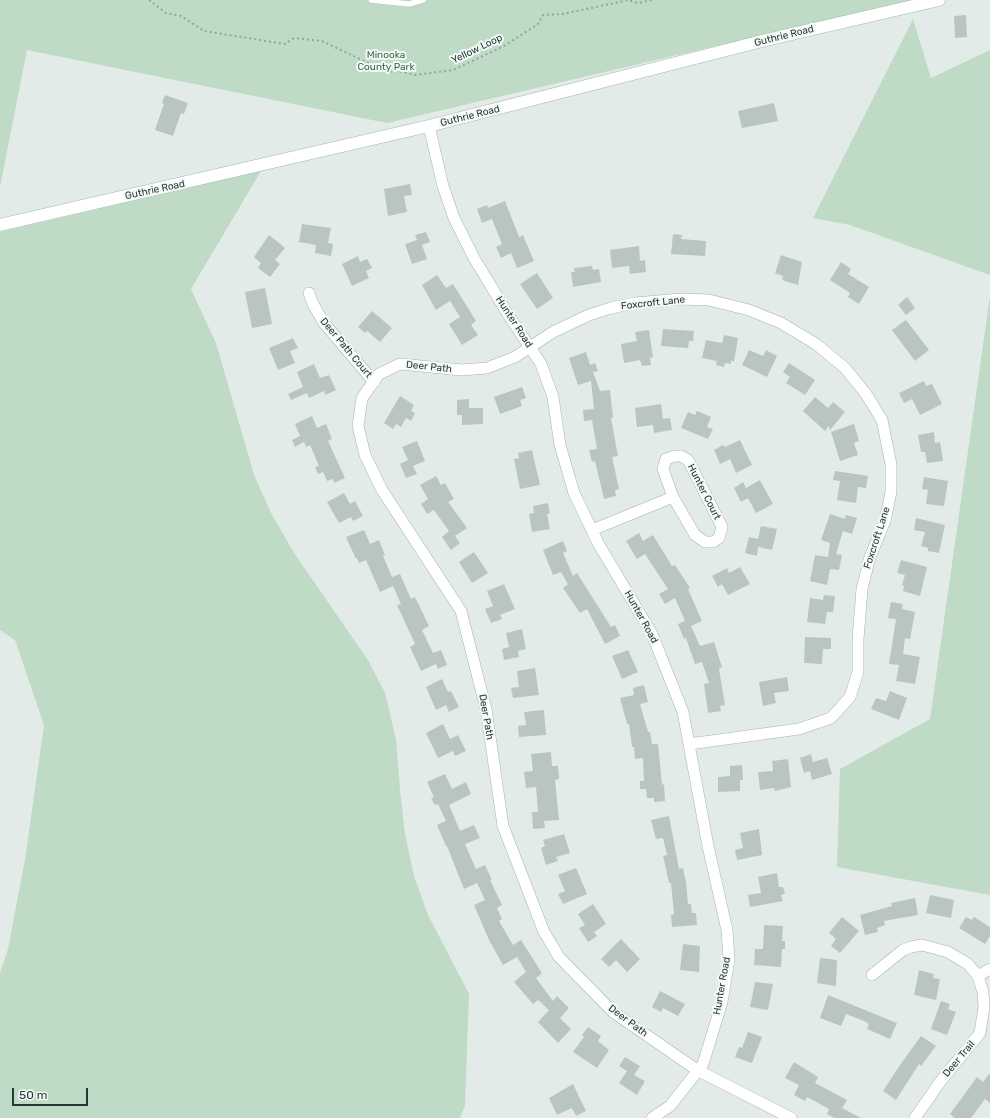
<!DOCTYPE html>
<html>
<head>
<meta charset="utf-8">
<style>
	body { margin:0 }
	#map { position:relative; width:990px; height:1118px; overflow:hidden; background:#e3ebe8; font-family:Rubik,sans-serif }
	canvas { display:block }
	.scale { position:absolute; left:12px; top:1088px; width:76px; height:18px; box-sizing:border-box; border:2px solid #253a34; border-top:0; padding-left:5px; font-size:12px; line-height:14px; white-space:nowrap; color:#253a34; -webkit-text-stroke:3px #f4f8f6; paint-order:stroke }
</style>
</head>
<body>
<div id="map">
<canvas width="990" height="1118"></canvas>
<div class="scale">50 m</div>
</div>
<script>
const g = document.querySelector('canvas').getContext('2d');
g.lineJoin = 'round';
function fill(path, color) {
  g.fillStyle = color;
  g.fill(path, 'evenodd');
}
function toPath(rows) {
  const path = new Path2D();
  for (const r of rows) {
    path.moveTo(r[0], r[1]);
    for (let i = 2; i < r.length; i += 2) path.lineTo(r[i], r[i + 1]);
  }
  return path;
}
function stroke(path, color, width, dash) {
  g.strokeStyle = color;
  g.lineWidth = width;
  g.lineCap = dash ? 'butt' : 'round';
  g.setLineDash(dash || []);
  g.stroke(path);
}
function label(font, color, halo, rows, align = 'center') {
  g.font = font + ' Rubik,sans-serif';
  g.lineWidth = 4;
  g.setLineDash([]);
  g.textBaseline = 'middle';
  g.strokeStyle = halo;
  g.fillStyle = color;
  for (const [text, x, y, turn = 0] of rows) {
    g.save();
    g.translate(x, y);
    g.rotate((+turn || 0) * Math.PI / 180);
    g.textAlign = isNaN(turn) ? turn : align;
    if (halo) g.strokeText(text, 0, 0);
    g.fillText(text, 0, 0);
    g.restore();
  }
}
fill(toPath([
	[0,0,912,0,387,123,27,50,0,187],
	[913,19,931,78,990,50,990,275,850,225,813,218],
	[261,171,191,289,216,343,254,475,272,515,294,553,368,660,385,693,396,739,400,790,405,834,414,876,428,915,469,994,465,1105,460,1118,0,1118,0,973,8,949,25,860,44,725,15,640,0,630,0,232],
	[990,296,990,895,837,867,840,769,930,719]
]), '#bfdac5');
fill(toPath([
	[966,15,967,37,955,38,954,16],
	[165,95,188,103,184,114,181,113,173,136,155,130,164,104,162,103],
	[774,103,778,121,742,128,738,111],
	[410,184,412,195,404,196,407,212,388,216,384,189],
	[505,201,519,237,523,235,534,261,517,268,511,253,501,258,496,247,502,244,492,219,482,223,477,209,487,205,488,208],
	[302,224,331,228,328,243,333,244,331,256,315,253,316,245,299,242],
	[426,232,430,242,422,245,427,259,412,264,405,244,417,240,415,235],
	[673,234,682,235,681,239,706,241,705,256,671,254],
	[269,235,285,248,275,260,280,264,270,277,258,268,261,263,254,257],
	[639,246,640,261,645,260,646,272,630,274,629,266,612,268,610,250],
	[781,255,802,262,798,285,782,280,783,276,775,273],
	[358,256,360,262,367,259,372,268,366,271,369,278,352,286,342,264],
	[841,262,851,269,848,274,869,287,859,304,848,297,850,293,830,280],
	[592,266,593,270,599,269,601,282,573,287,571,272,575,272,574,268],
	[537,273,553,298,537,309,520,284],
	[437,275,446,288,453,284,476,321,471,325,478,335,462,345,449,324,460,317,450,301,436,310,422,285],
	[265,288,272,324,252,328,245,292],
	[907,297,915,308,906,315,898,305],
	[372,311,392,328,380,342,367,331,365,333,358,327],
	[906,320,929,350,915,361,892,330],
	[663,329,694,331,693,341,689,341,688,348,661,346],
	[649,330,653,357,650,358,651,365,642,366,640,360,624,363,621,344,637,341,635,332],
	[724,335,738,338,734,362,731,360,731,364,725,363,724,367,716,365,717,361,702,358,706,340,722,343],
	[293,338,298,348,290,351,295,363,278,370,269,348],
	[749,350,763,356,766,350,777,356,767,377,742,365],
	[586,352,590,365,595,363,598,371,593,372,600,391,610,390,613,418,611,418,618,456,612,457,619,489,615,490,616,496,604,499,595,461,592,462,589,450,597,449,592,420,584,421,583,410,594,409,591,381,578,385,569,358],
	[789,363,815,380,805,395,786,383,790,377,783,372],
	[314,364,320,378,329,375,336,390,325,395,324,391,309,398,307,393,291,400,288,394,303,387,297,372],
	[924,381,926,386,932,384,942,404,920,415,912,399,904,403,899,393],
	[522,387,526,398,520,400,522,406,500,414,494,397],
	[400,396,414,405,411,411,415,413,411,421,406,418,401,427,396,424,393,429,384,423],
	[815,397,828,408,833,402,845,412,830,430,829,426,825,431,803,411],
	[469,399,469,408,483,408,483,424,462,425,462,415,457,415,457,400],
	[661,404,663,419,670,418,672,430,654,433,653,425,637,427,635,408],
	[697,411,711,417,707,427,713,429,708,439,681,428,688,412,695,415],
	[312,416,317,428,326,424,332,439,328,441,345,478,334,483,333,479,327,481,323,472,318,474,315,467,319,466,310,445,306,447,304,442,295,447,292,440,300,436,295,424],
	[854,424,859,441,854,443,858,455,840,461,831,432],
	[934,432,935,443,940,442,943,461,927,463,925,452,921,452,918,435],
	[740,440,752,465,736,473,730,459,720,464,714,450,723,445,725,447],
	[417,441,425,461,413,466,417,474,406,478,400,464,408,460,402,447],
	[532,450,540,485,520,489,514,459,519,458,518,453],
	[835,471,868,476,866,488,858,487,856,503,837,500,840,481,833,480],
	[436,476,441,485,445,483,454,499,448,502,467,528,455,536,460,543,451,550,442,537,449,531,434,510,427,514,421,504,428,499,420,485],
	[924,477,948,481,944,506,926,504,928,490,922,489],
	[760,480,773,504,756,513,748,498,741,502,734,488,743,482,746,488],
	[344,493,350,504,355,501,363,516,353,521,351,517,339,523,327,502],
	[548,503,550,513,547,514,550,529,532,532,529,514,534,513,533,506],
	[830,514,845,519,846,515,857,518,852,534,843,531,836,554,842,555,839,570,830,569,827,585,810,581,815,555,828,557,830,543,821,540],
	[916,518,945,525,939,553,928,551,928,548,921,546,925,532,914,530],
	[761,526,777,529,772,550,758,547,757,556,745,553,749,537,758,539],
	[364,530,370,544,379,540,385,555,383,556,392,577,400,574,411,599,415,597,429,626,422,630,433,653,441,650,447,665,438,669,436,664,421,671,410,647,415,644,397,605,401,604,393,586,380,592,366,560,359,563,357,558,356,559,346,537],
	[639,533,643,541,653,535,672,566,675,565,690,588,688,589,702,621,691,626,700,646,714,642,722,667,719,669,725,705,720,706,721,711,708,713,704,684,709,683,702,662,695,664,686,638,684,639,678,624,685,621,675,598,665,604,659,594,668,589,645,554,637,559,626,541],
	[563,541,567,551,563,553,573,576,577,573,611,627,615,625,620,636,605,644,587,609,580,613,563,588,568,584,561,572,553,575,543,550],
	[474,552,488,573,472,583,459,562],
	[901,560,927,567,920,596,903,591,904,586,902,585,905,575,897,573],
	[740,567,750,584,728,595,722,584,718,587,712,576,727,568,729,573],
	[504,584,515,609,500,615,502,619,491,623,485,609,493,606,487,591],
	[824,595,835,596,833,612,827,612,825,624,807,622,810,598,823,600],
	[891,602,903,604,902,609,915,612,910,639,905,638,903,654,920,657,915,684,896,681,899,665,889,664,896,619,888,618],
	[522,629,526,649,518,651,519,657,504,660,502,649,509,647,506,633],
	[805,637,831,638,831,649,823,649,822,664,804,663],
	[628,650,638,672,622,679,612,656],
	[535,668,539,695,513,698,511,688,519,687,517,671],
	[787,677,789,691,774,693,776,703,763,706,759,682],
	[442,679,448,692,451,691,459,707,449,712,446,705,436,710,426,687],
	[644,685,648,702,640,704,648,732,650,732,652,744,658,744,662,785,664,784,665,801,654,802,654,798,647,798,646,789,640,789,640,781,644,781,643,758,635,759,634,747,632,747,629,724,627,724,620,698,634,695,633,688],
	[890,691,907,698,899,720,871,709,876,698,886,701],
	[544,710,546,735,519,737,518,726,526,725,524,712],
	[443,724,450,739,458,735,466,751,455,756,453,751,438,758,426,733],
	[551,752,552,766,558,766,559,779,555,780,559,820,544,821,545,828,533,829,532,812,538,812,536,787,526,788,524,772,533,771,531,754],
	[811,754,813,762,827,758,832,774,812,780,810,771,804,773,800,758],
	[788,759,791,787,775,791,774,788,760,790,758,772,773,771,772,761],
	[742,765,743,780,740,780,740,791,718,792,718,777,730,776,730,766],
	[445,774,452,789,466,782,471,794,449,805,460,831,474,825,480,838,465,844,476,869,485,865,492,880,490,880,502,905,497,908,502,919,499,921,513,945,521,940,542,973,536,978,553,1001,557,996,569,1008,560,1018,571,1029,558,1043,538,1022,549,1010,538,1000,533,1004,514,982,526,972,517,957,503,965,489,940,474,905,485,900,477,883,464,889,447,846,446,846,437,825,446,821,438,804,435,805,431,798,434,797,427,782],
	[669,816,679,869,683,868,686,882,688,904,691,904,692,913,696,913,697,925,672,927,671,915,674,914,671,883,669,883,663,856,667,855,663,838,656,839,651,820],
	[759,829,762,855,737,860,735,850,743,848,740,833],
	[564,834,570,853,556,857,558,861,546,865,541,848,545,846,543,840],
	[576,868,587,894,563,904,558,894,565,891,558,875],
	[777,873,779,887,783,887,785,894,781,895,783,901,750,907,748,895,761,893,758,877],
	[930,895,954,900,951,918,926,913],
	[915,898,918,915,884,921,885,925,877,928,878,932,865,935,860,915,892,906,891,903],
	[593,904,606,924,594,932,597,936,588,942,579,928,585,925,578,914],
	[842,917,859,931,840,953,831,946,836,939,829,933],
	[966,917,972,920,974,917,990,927,990,936,985,944,959,928],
	[764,925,783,926,782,941,785,941,785,949,782,949,781,967,754,965,755,949,763,949],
	[621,939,640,959,627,972,616,960,609,967,601,959],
	[683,944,700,946,699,972,680,970],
	[820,958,837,960,836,986,817,983],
	[919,970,934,974,933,978,940,979,936,1000,914,995],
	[755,982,773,984,768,1010,750,1007],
	[660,991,685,1004,678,1016,663,1008,661,1012,652,1007],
	[828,995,897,1023,890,1039,867,1029,869,1024,864,1021,846,1014,841,1026,820,1018],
	[941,1001,950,1004,948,1009,956,1012,947,1035,931,1029],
	[588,1027,601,1036,598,1041,609,1050,597,1068,573,1052,584,1037,582,1035],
	[748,1032,762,1037,752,1063,735,1057,739,1047,742,1048],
	[921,1036,936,1046,921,1066,919,1064,896,1100,883,1091,900,1065],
	[625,1057,640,1066,634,1075,645,1081,637,1095,619,1083,627,1071,619,1066],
	[794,1062,818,1077,815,1083,847,1100,842,1108,861,1118,834,1118,827,1114,829,1109,807,1097,805,1101,794,1095,799,1085,785,1078],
	[990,1073,990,1103,985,1099,971,1118,955,1118,950,1114,977,1077,983,1082],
	[573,1084,586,1111,576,1116,572,1108,557,1115,549,1098]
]), '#b9c6c0');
const lane = toPath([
	[371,0,409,4,423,0]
]);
const street = toPath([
	[429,126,443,186,454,218,474,258,509,316,541,364,553,397,560,445,574,493,598,543,652,634,683,712,708,846,727,930,729,959,722,1002,703,1064,670,1106,652,1118],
	[309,293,313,304,324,323,374,382],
	[681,456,688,460,722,527,719,538,713,542,705,542,695,535,673,497,663,469,666,459,675,456,681,456],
	[592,530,673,497],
	[689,744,799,729,831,718,850,697,858,672,858,639,862,589,870,557,885,521,891,492,891,464,882,420,866,394,845,368,816,344,781,323,749,310,709,300,681,299,635,303,611,308,589,315,553,332,515,357,487,368,462,370,400,364,379,374,362,398,358,426,365,455,382,490,461,611,486,709,503,826,544,932,559,957,613,1012,697,1070,791,1118],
	[872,975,903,950,911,947,922,945,948,952,968,964,978,976,983,992,984,1007,980,1033,940,1082,915,1118],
	[978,976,990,969]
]);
const secondary = toPath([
	[0,225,429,126,762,41,939,0]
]);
stroke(lane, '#a6b2ae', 6);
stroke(street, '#a6b2ae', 12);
stroke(secondary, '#a3b6af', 13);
stroke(toPath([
	[149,0,166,13,181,16,204,31,285,44,294,38,322,41,387,72,396,71,416,75,453,70,504,46,538,24,543,15,563,14,628,0,638,3,652,0]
]), '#88ab9f', 2, [2, 3]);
stroke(lane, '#fff', 5.5);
stroke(street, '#fff', 11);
stroke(secondary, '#fff', 12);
label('10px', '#253a34', '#f4f8f6', [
	["Guthrie Road",784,36,-14],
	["Yellow Loop",477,49,-26],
	["Guthrie Road",470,116,-14],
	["Guthrie Road",155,190,-12],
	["Foxcroft Lane",653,303,-6],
	["Hunter Road",514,322,57],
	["Deer Path Court",346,348,50],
	["Deer Path",429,367,6],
	["Hunter Court",704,492,63],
	["Foxcroft Lane",877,538,-72],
	["Hunter Road",641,617,61],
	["Deer Path",486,717,80],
	["Hunter Road",722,986,-80],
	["Deer Path",628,1021,37],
	["Deer Trail",959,1059,-50]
]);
label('10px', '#346c48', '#f4f8f6', [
	["Minooka",386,55],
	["County Park",386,67]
]);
</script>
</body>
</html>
